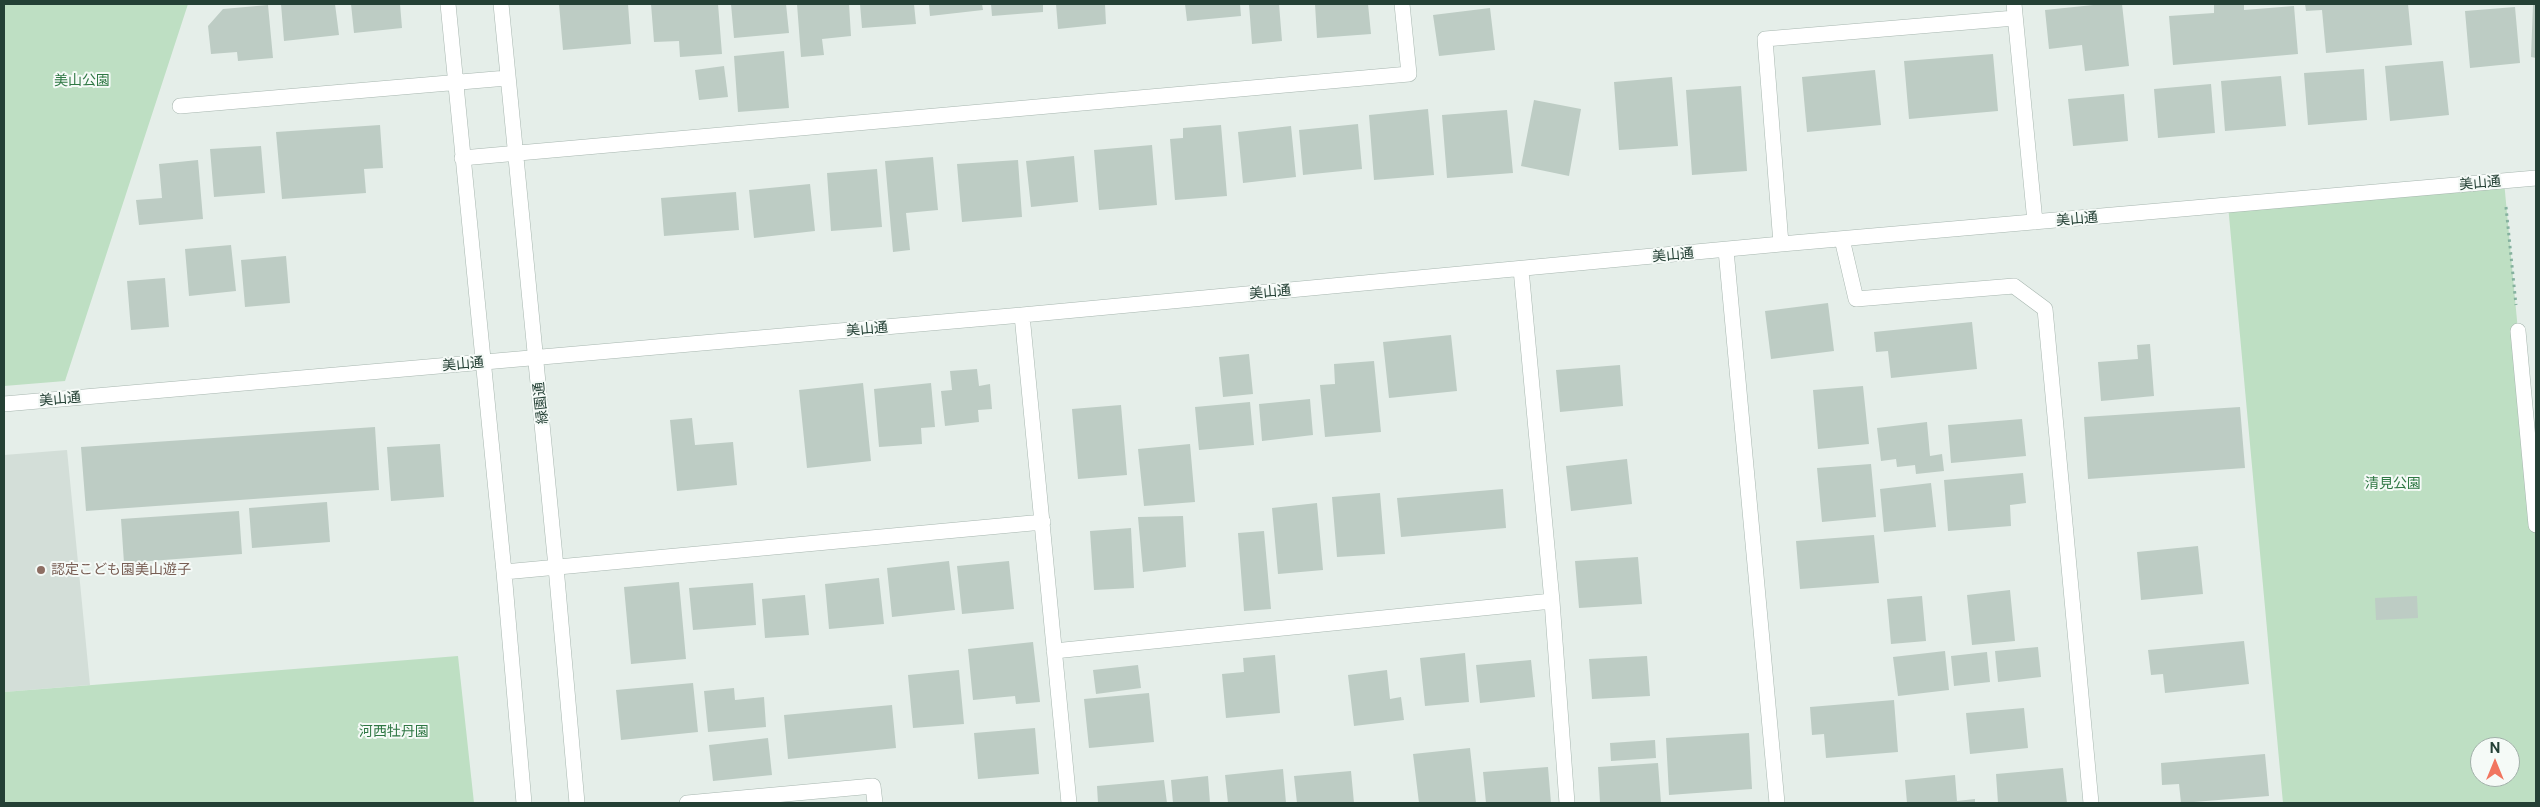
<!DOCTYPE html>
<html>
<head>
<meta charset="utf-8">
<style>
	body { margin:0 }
	#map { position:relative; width:2540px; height:807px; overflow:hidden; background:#e5eee9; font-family:"Public Sans",sans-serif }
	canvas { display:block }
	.frame { position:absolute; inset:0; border:5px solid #244035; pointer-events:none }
	.north { position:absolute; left:2470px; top:737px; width:50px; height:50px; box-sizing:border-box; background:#f5faf7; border:1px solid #a1b0a9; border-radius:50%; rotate:0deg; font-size:14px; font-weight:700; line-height:20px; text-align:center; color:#244035 }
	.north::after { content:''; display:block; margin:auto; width:18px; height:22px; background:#f1755f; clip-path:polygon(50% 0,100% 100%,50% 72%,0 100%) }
</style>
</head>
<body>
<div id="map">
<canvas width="2540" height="807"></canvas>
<div class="frame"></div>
<div class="north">N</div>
</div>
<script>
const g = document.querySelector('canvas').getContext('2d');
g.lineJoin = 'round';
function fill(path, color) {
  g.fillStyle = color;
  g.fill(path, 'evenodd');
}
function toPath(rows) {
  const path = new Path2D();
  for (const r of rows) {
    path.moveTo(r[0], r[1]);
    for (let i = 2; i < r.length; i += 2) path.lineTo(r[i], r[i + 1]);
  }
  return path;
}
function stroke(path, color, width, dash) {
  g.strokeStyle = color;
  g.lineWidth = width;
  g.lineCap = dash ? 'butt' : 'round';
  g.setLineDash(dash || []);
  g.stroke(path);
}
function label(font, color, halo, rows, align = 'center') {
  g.font = font + ' "Public Sans","Noto Sans JP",sans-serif';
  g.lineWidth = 4;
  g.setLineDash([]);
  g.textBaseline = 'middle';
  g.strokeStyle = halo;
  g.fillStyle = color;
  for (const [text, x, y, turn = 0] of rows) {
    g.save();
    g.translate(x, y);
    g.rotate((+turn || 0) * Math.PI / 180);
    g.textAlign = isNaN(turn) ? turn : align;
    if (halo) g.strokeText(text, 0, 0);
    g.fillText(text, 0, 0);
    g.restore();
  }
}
fill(toPath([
	[67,450,90,685,4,692,4,455]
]), '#d3ded8');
fill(toPath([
	[4,4,188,4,65,381,4,386],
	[2504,181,2536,524,2536,803,2283,803,2228,205],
	[2480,747,2510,747,2510,777,2480,777],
	[458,656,474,803,4,803,4,692]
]), '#bedfc3');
fill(toPath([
	[281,4,335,4,339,35,284,41],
	[351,4,400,4,402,28,354,33],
	[559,4,628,4,631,44,563,50],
	[651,4,718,4,722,54,680,57,679,41,654,42],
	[731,4,786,4,789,33,734,38],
	[797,4,849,4,851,36,822,39,824,55,801,57],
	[860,4,914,4,916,24,862,28],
	[929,4,982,4,983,10,930,16],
	[991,4,1043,4,1043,12,992,16],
	[1056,4,1105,4,1106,24,1058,29],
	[1185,4,1240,4,1241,16,1187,21],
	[1249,4,1279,4,1282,41,1252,44],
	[1315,4,1368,4,1371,34,1317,38],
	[2103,4,2122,4,2129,66,2085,71,2082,45,2049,49,2045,10],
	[2214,4,2244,4,2244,10,2294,6,2298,54,2173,65,2169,16,2214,13],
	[2305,4,2408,4,2412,45,2326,53,2322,10,2306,11],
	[268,5,273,58,238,61,237,52,211,54,208,26,223,9],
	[2533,5,2536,5,2536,58,2531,57],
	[2515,7,2520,63,2470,68,2465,11],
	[1490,8,1495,50,1439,56,1433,15],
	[784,51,789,108,738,112,734,56],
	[1993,54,1998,111,1909,119,1904,61],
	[2443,61,2449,115,2390,121,2385,66],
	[724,66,728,97,699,100,695,70],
	[2364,69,2367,120,2308,125,2304,73],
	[1875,70,1881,125,1807,132,1802,77],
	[2281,76,2286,126,2225,131,2221,81],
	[1672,77,1678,146,1619,150,1614,82],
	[2211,84,2215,133,2158,138,2154,89],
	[1741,86,1747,171,1692,175,1686,90],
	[2124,94,2128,141,2073,146,2068,99],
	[1534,100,1581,109,1569,176,1521,166],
	[1428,109,1434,175,1374,180,1369,115],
	[1507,110,1513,173,1447,178,1442,115],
	[1358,124,1362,169,1303,175,1299,130],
	[380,125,383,168,364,169,366,193,282,199,276,132],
	[1221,125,1227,196,1175,200,1170,139,1183,138,1183,128],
	[1291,126,1296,177,1243,183,1238,132],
	[1152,145,1157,205,1099,210,1094,150],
	[261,146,265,193,214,197,210,149],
	[1074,156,1078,202,1031,207,1026,161],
	[933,157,938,210,906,213,910,250,893,252,885,161],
	[198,160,203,219,139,225,136,200,162,198,159,164],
	[1018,160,1022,217,962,222,957,164],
	[877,169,882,227,831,231,827,173],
	[810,184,815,231,754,238,749,190],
	[736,192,739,230,664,236,661,198],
	[231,245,236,291,189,296,185,249],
	[286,256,290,303,245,307,241,260],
	[165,278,169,327,131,330,127,281],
	[1828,303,1834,351,1771,359,1765,311],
	[1972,322,1977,369,1891,378,1888,351,1876,352,1874,332],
	[1451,335,1457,391,1389,398,1383,342],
	[2150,344,2154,396,2101,401,2098,362,2138,359,2137,345],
	[1249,354,1253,394,1223,397,1219,357],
	[1374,361,1381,432,1325,437,1320,385,1335,384,1334,364],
	[1620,365,1623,406,1560,412,1556,370],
	[977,369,979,386,990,384,992,409,978,410,979,422,945,426,941,391,952,390,950,371],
	[863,383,871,461,807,468,799,390],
	[931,383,935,427,921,428,922,444,879,447,874,389],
	[1863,386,1869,444,1818,449,1813,390],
	[1310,399,1313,435,1262,441,1259,404],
	[1250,402,1254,445,1199,450,1195,407],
	[1121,405,1127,475,1078,479,1072,409],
	[2240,407,2245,468,2088,479,2084,417],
	[692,418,695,445,733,442,737,485,677,491,670,420],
	[2022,419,2026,456,1951,463,1948,425],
	[1927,422,1930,456,1942,454,1944,471,1916,474,1915,465,1897,467,1896,459,1881,461,1877,428],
	[375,427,379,490,86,511,81,447],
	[440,444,444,497,391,501,387,447],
	[1190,444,1195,502,1144,506,1138,449],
	[1627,459,1632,504,1571,511,1566,466],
	[1871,464,1876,517,1822,522,1817,468],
	[2023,473,2026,503,2010,505,2011,526,1948,531,1944,480],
	[1931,483,1936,527,1884,532,1880,489],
	[1503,489,1506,528,1401,537,1397,498],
	[1380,493,1385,554,1337,557,1332,497],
	[327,502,330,542,252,548,249,508],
	[1317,503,1323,570,1278,574,1272,508],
	[239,511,242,554,124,563,121,519],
	[1183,516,1186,567,1143,572,1138,517],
	[1131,528,1134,588,1094,590,1090,531],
	[1264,531,1271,609,1244,611,1238,533],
	[1874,535,1879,583,1800,589,1796,541],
	[2198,546,2203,594,2141,600,2137,552],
	[1638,557,1642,604,1579,608,1575,561],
	[949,561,955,610,892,617,887,568],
	[1009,561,1014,609,962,614,957,566],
	[879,578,884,624,829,629,825,584],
	[679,582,686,659,631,664,624,587],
	[753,583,756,625,693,630,689,588],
	[2010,590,2015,641,1972,645,1967,595],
	[805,595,809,635,765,638,762,599],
	[1922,596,1926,641,1891,644,1887,599],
	[2417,596,2418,618,2376,620,2375,598],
	[2244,641,2249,684,2165,693,2163,674,2151,675,2148,650],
	[1033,642,1040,702,1016,704,1015,696,973,700,968,649],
	[2038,647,2041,677,1998,682,1995,651],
	[1945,651,1949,690,1898,696,1893,657],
	[1987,652,1990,682,1954,686,1951,656],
	[1465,653,1469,702,1425,706,1420,658],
	[1275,655,1280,713,1226,718,1222,674,1244,672,1243,658],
	[1647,656,1650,696,1592,699,1589,659],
	[1531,660,1535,697,1480,703,1476,665],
	[1138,665,1141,688,1096,694,1093,670],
	[959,670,964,724,913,728,908,675],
	[1387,670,1390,699,1401,697,1404,720,1354,726,1348,675],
	[693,683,698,732,621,740,616,690],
	[734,688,735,700,764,697,766,727,708,732,704,691],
	[1149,693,1154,742,1089,748,1084,699],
	[1894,700,1898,752,1826,758,1824,734,1812,735,1810,707],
	[892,705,896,748,788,759,784,715],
	[2024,708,2028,748,1970,754,1966,713],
	[1035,728,1039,774,978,779,974,733],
	[1749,733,1752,789,1669,795,1666,738],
	[768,738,772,775,713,781,709,745],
	[1655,740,1656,758,1611,761,1610,743],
	[1470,748,1476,803,1419,803,1413,754],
	[2265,754,2269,796,2181,803,2179,784,2162,785,2161,763],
	[1658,763,1661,803,1600,803,1598,767],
	[1548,767,1551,803,1486,803,1483,772],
	[2063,768,2067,803,1998,803,1996,774],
	[1283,769,1286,803,1228,803,1225,775],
	[1351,771,1354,803,1297,803,1294,776],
	[1955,775,1957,801,1975,799,1975,803,1907,803,1905,780],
	[1208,776,1210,803,1173,803,1171,780],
	[1164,780,1167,803,1098,803,1097,786]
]), '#bdccc4');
const minor = toPath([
	[448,4,504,572,524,803],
	[501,4,556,567,577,803],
	[2014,4,2035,222],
	[180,106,507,78],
	[462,158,1409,74,1402,4],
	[1842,239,1856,299,2014,286,2045,309,2091,803],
	[1781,244,1765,39,2015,18],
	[1726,250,1777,803],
	[1521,269,1552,601,1567,803],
	[1022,315,1069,803],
	[2518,331,2536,525],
	[4,404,1022,315,1781,244,2536,178],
	[504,572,1043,522],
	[1054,651,1552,601],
	[687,803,873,786,875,803]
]);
stroke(minor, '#a7b6af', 16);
stroke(toPath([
	[2506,207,2516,305]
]), '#85b19f', 3, [2.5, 4]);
stroke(minor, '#fff', 15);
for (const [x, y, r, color] of [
	[41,570,5,"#8d6e63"]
]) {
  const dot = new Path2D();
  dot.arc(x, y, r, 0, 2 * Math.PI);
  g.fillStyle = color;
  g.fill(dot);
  stroke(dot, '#f5faf7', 2);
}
label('14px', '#2e7743', '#f5faf7', [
	["美山公園",82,81],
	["清見公園",2393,484],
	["河西牡丹園",394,732]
]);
label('14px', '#244035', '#f5faf7', [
	["美山通",2480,183,-5],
	["美山通",2077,219,-5],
	["美山通",1673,255,-5],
	["美山通",1270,292,-5],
	["美山通",867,329,-5],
	["美山通",463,364,-5],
	["美山通",60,399,-5],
	["緑園通",541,403,-96]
]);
label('14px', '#785e54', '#f5faf7', [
	["認定こども園美山遊子",51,570]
], 'left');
</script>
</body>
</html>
